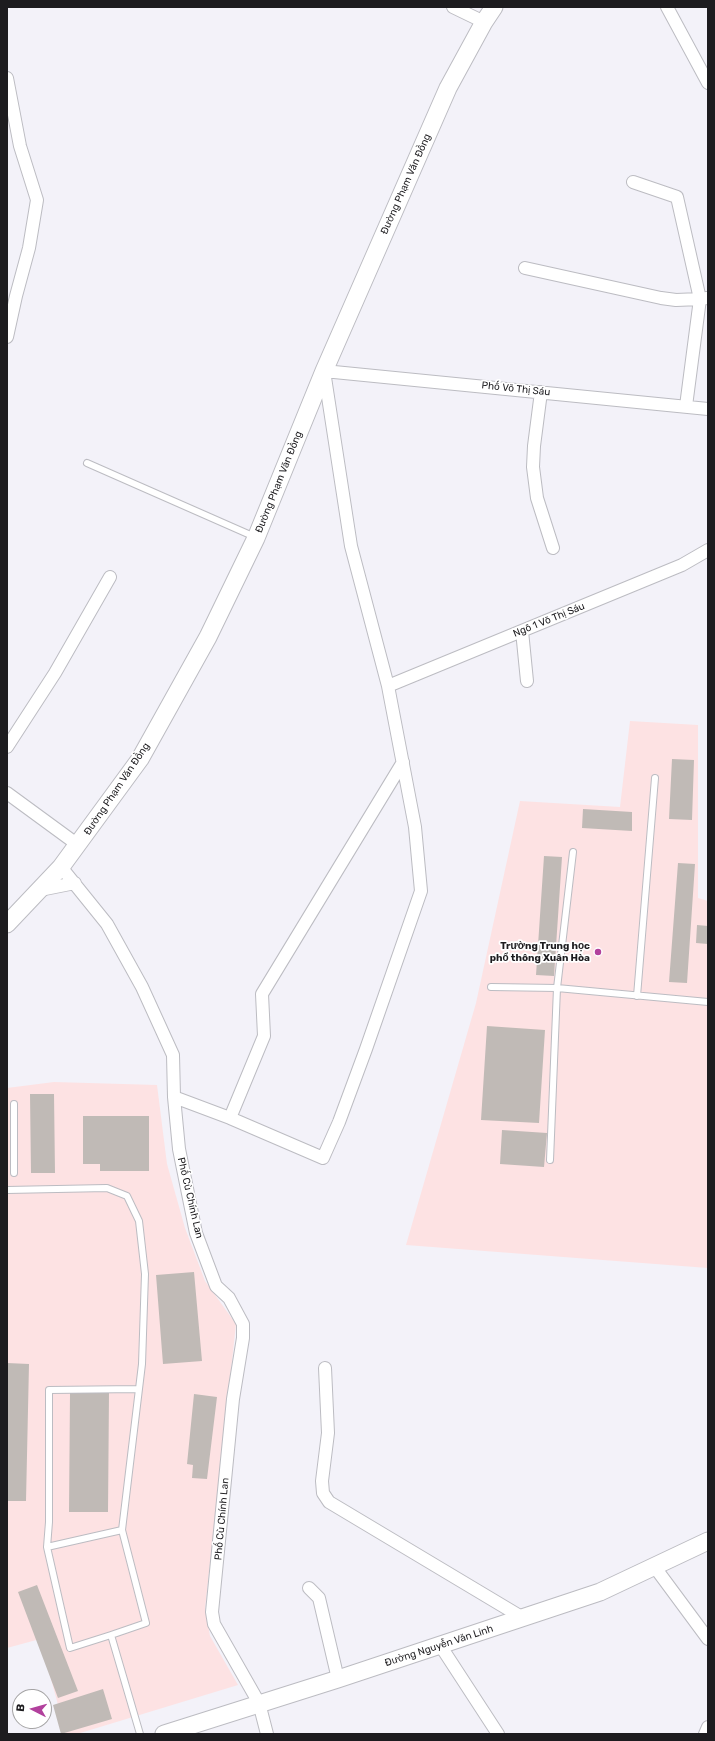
<!DOCTYPE html>
<html>
<head>
<meta charset="utf-8">
<style>
	body { margin:0 }
	#map { position:relative; width:715px; height:1741px; overflow:hidden; background:#f3f2f9; font-family:Rubik,sans-serif }
	canvas { display:block }
	.frame { position:absolute; inset:0; border:8px solid #1d1c1f; pointer-events:none }
	.north { position:absolute; left:12px; top:1689px; width:40px; height:40px; box-sizing:border-box; background:#fff; border:1px solid #a5a4a5; border-radius:50%; rotate:276deg; font-size:11px; font-weight:700; line-height:16px; text-align:center; color:#1d1c1f }
	.north::after { content:''; display:block; margin:auto; width:14px; height:18px; background:#b2419d; clip-path:polygon(50% 0,100% 100%,50% 72%,0 100%) }
</style>
</head>
<body>
<div id="map">
<canvas width="715" height="1741"></canvas>
<div class="frame"></div>
<div class="north">B</div>
</div>
<script>
const g = document.querySelector('canvas').getContext('2d');
g.lineJoin = 'round';
function fill(path, color) {
  g.fillStyle = color;
  g.fill(path, 'evenodd');
}
function toPath(rows) {
  const path = new Path2D();
  for (const r of rows) {
    path.moveTo(r[0], r[1]);
    for (let i = 2; i < r.length; i += 2) path.lineTo(r[i], r[i + 1]);
  }
  return path;
}
function stroke(path, color, width, dash) {
  g.strokeStyle = color;
  g.lineWidth = width;
  g.lineCap = dash ? 'butt' : 'round';
  g.setLineDash(dash || []);
  g.stroke(path);
}
function label(font, color, halo, rows, align = 'center') {
  g.font = font + ' Rubik,sans-serif';
  g.lineWidth = 3.5;
  g.setLineDash([]);
  g.textBaseline = 'middle';
  g.strokeStyle = halo;
  g.fillStyle = color;
  for (const [text, x, y, turn = 0] of rows) {
    g.save();
    g.translate(x, y);
    g.rotate((+turn || 0) * Math.PI / 180);
    g.textAlign = isNaN(turn) ? turn : align;
    if (halo) g.strokeText(text, 0, 0);
    g.fillText(text, 0, 0);
    g.restore();
  }
}
fill(toPath([
	[630,721,698,725,698,898,708,901,708,1268,406,1245,476,1003,520,801,620,807],
	[54,1082,157,1085,167,1164,185,1228,205,1281,236,1324,205,1609,210,1636,238,1685,77,1734,66,1734,40,1639,7,1648,7,1088]
]), '#fde2e3');
fill(toPath([
	[672,759,694,760,692,820,669,819],
	[583,809,632,812,632,831,582,828],
	[544,856,562,857,554,976,536,975],
	[678,863,695,864,687,983,669,982],
	[697,925,708,926,708,944,696,943],
	[487,1026,545,1030,539,1123,481,1120],
	[30,1094,54,1094,55,1173,31,1173],
	[83,1116,149,1116,149,1171,100,1171,100,1164,83,1164],
	[502,1130,547,1133,544,1167,500,1164],
	[194,1272,202,1361,163,1364,156,1275],
	[7,1363,29,1364,26,1501,7,1501],
	[70,1393,109,1393,108,1512,69,1512],
	[194,1394,217,1397,207,1479,192,1478,193,1465,187,1464],
	[37,1585,78,1691,58,1698,18,1592],
	[103,1689,112,1719,61,1734,53,1705]
]), '#c0bab6');
const lane = toPath([
	[87,463,255,537],
	[491,987,557,988,708,1002],
	[637,996,655,778],
	[14,1104,14,1173],
	[550,1160,557,988,573,852],
	[7,1190,107,1188,127,1196,139,1221,145,1274,142,1364,122,1530,146,1623,111,1635,140,1734],
	[47,1547,122,1530],
	[111,1635,70,1648,47,1547,49,1522,49,1390,139,1389]
]);
const street = toPath([
	[453,7,484,22],
	[667,7,708,83],
	[7,78,20,146,37,200,29,248,16,296,7,337],
	[525,268,661,298,676,300,700,299,677,197,633,182],
	[541,392,534,446,533,467,537,498,553,548],
	[686,406,700,299,707,298],
	[522,631,527,681],
	[388,686,682,565,708,550],
	[7,747,55,673,110,577],
	[7,793,78,845],
	[61,867,107,924,142,987,173,1055,174,1097,179,1149,196,1233,216,1286,229,1298,243,1324,243,1338,233,1399,212,1612,214,1624,259,1703,267,1734],
	[40,890,75,883],
	[174,1097,230,1118,323,1158,339,1122,366,1049,421,891,415,827,388,686,351,546,324,371,708,409],
	[230,1118,264,1036,262,994,403,762],
	[325,1368,328,1433,322,1481,323,1493,329,1502,523,1618],
	[654,1566,708,1639],
	[309,1588,319,1598,338,1679],
	[440,1645,498,1734],
	[705,1734,708,1727]
]);
const secondary = toPath([
	[7,924,61,867,140,759,208,637,256,538,324,371,448,88,484,22,494,7],
	[164,1734,338,1679,600,1592,708,1541]
]);
stroke(lane, '#bcbcc2', 8);
stroke(street, '#bcbcc2', 14);
stroke(secondary, '#bcbcc2', 19);
stroke(lane, '#fff', 6);
stroke(street, '#fff', 12);
stroke(secondary, '#fff', 17);
for (const [x, y, r, color] of [
	[598,952,4,"#b2419d"]
]) {
  const dot = new Path2D();
  dot.arc(x, y, r, 0, 2 * Math.PI);
  g.fillStyle = color;
  g.fill(dot);
  stroke(dot, '#fff', 1.5);
}
label('10px', '#1d1c1f', '#fff', [
	["Đường Phạm Văn Đồng",406,184,-66],
	["Phố Võ Thị Sáu",516,389,6],
	["Đường Phạm Văn Đồng",279,482,-68],
	["Ngõ 1 Võ Thị Sáu",549,620,-22],
	["Đường Phạm Văn Đồng",117,789,-56],
	["Phố Cù Chính Lan",190,1198,77],
	["Phố Cù Chính Lan",222,1519,-85],
	["Đường Nguyễn Văn Linh",439,1646,-18]
]);
label('bold 10px', '#1d1c1f', '#fff', [
	["Trường Trung học",590,946],
	["phổ thông Xuân Hòa",590,958]
], 'right');
</script>
</body>
</html>
